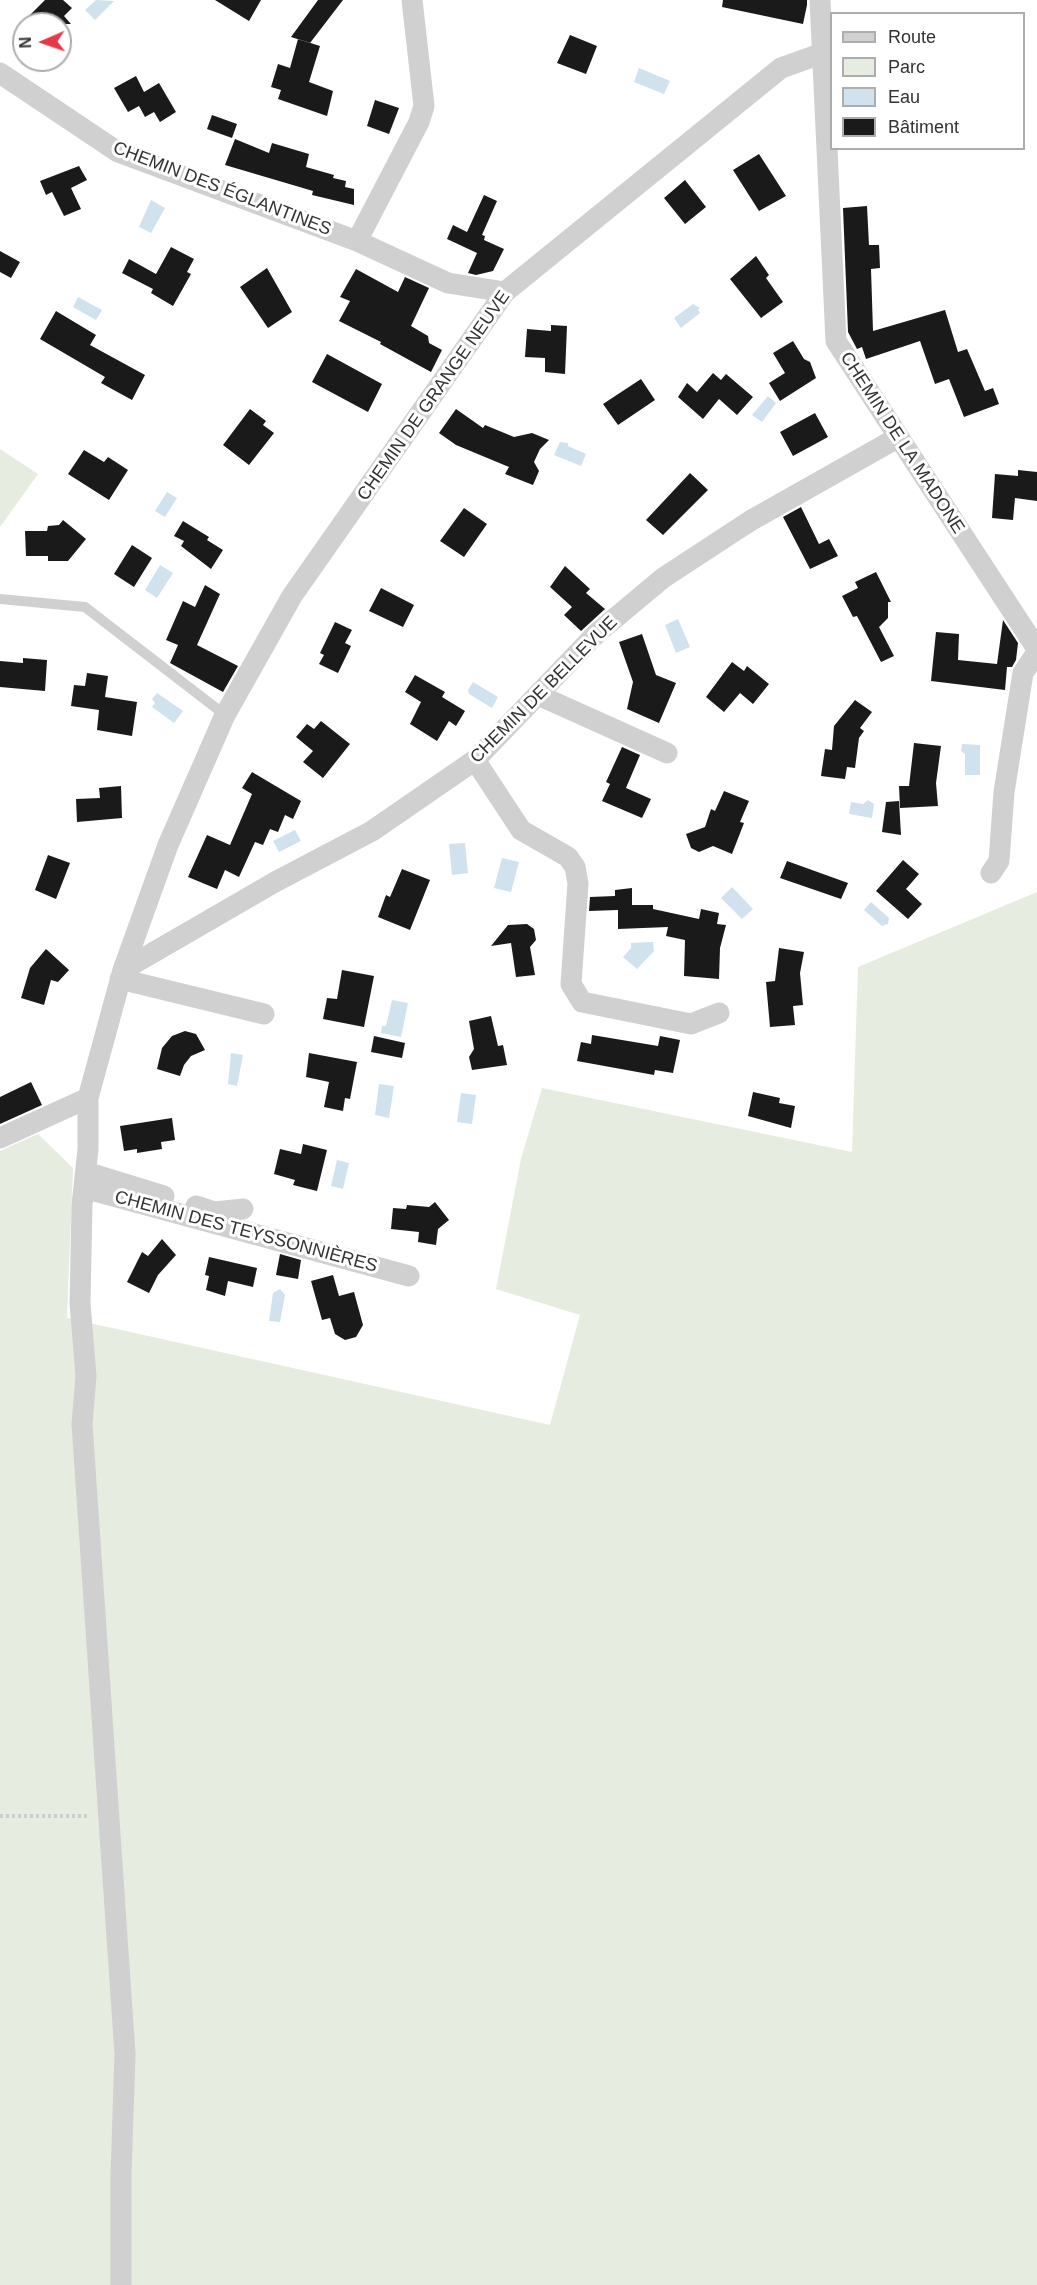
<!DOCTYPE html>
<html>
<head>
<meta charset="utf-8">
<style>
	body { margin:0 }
	#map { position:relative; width:1037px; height:2285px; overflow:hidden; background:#fff; font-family:Arial,sans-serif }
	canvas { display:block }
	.legend { position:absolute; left:830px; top:12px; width:195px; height:138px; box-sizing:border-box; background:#fff; border:2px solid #adadad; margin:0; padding:8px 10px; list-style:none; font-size:18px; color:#333 }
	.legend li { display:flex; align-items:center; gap:12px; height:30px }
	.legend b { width:30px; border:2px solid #adadad }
	.north { position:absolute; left:12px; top:12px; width:60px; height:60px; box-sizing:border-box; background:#fff; border:2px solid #adadad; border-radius:50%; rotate:268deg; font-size:16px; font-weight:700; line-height:24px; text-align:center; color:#333 }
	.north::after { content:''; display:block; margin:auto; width:21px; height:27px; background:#e63946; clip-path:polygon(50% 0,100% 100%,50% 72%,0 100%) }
</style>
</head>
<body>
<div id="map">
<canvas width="1037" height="2285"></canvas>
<ul class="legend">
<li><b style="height:8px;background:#d0d0d0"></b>Route</li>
<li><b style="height:16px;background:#e6ecdf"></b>Parc</li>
<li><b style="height:16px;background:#cfe2ee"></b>Eau</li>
<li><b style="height:16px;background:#1a1a1a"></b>Bâtiment</li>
</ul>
<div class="north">N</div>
</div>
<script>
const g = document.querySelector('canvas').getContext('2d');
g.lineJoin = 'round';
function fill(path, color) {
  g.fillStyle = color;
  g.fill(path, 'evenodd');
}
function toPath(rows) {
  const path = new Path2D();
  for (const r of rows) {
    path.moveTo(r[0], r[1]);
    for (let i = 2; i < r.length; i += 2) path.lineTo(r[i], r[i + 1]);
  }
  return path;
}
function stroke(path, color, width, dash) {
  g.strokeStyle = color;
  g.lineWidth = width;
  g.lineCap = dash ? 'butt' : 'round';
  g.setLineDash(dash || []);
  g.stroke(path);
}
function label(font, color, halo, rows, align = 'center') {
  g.font = font + ' Arial,sans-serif';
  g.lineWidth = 6;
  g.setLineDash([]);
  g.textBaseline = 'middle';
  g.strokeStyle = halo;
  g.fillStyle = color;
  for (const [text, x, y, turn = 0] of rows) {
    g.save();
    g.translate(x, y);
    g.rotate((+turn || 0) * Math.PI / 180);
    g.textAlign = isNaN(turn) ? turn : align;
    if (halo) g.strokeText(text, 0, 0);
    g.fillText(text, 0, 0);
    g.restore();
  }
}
fill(toPath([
	[0,449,38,474,0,527],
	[1037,892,1037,2285,0,2285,0,1151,38,1134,73,1168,67,1318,550,1425,580,1315,496,1289,521,1159,542,1088,852,1152,858,967]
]), '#e6ecdf');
fill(toPath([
	[96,0,114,1,95,20,85,10],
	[639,68,670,81,664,94,634,82],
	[151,200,165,208,151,233,139,227],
	[78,297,102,310,96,320,73,307],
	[693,304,700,308,698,310,700,313,681,328,674,318],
	[768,396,776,403,762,422,752,415],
	[560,442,568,443,568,446,586,454,581,466,554,455],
	[167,492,177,498,165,517,155,511],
	[160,565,173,573,157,598,145,590],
	[678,619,690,647,676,653,665,625],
	[473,682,498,697,492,708,469,694,468,690],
	[157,693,183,711,174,723,152,707,155,703,152,699],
	[962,744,980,745,980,775,965,775,965,754,961,751],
	[868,800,874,804,872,818,849,814,851,802,863,804],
	[295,830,301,841,279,852,273,841],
	[465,843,468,873,452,875,449,844],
	[502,858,519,862,511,892,494,888],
	[732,887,753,909,742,919,721,898],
	[871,902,889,918,888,924,882,926,864,910],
	[653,942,654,951,637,969,623,957,631,948,631,943],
	[392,1000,408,1003,401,1037,381,1033,382,1026,386,1026],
	[231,1053,243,1055,237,1086,228,1084],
	[379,1084,394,1086,389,1118,375,1115],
	[461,1093,476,1095,472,1124,457,1122],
	[337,1160,349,1163,343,1189,331,1186],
	[280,1289,285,1295,280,1322,269,1321,273,1293]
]), '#cfe2ee');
fill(toPath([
	[45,0,63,0,72,8,64,16,71,24,21,24],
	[215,0,261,0,249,21],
	[318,0,343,0,310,43,291,37],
	[723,0,807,0,807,5,803,24,722,7],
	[570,35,597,46,586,74,557,63],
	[298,39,320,46,309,82,333,91,327,116,278,99,281,90,271,87,278,64,290,68],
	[136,76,144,92,159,83,176,112,160,122,154,112,145,117,139,106,128,112,114,88],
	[375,100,399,108,389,134,367,126],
	[212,115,237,124,232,138,207,129],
	[235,139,269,153,272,143,309,154,306,167,334,175,333,178,346,181,345,187,354,189,354,205,312,195,313,191,225,165],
	[759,154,786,196,759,211,733,170],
	[79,166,87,180,71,188,81,209,64,216,52,192,46,195,40,181],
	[685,180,706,207,685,224,664,198],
	[484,195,497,201,482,235,485,236,484,240,504,249,493,271,476,275,468,273,477,253,447,239,453,225,467,232],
	[867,206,869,245,879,245,880,268,871,269,873,331,945,310,958,352,967,349,985,391,993,388,999,404,964,417,949,379,935,384,920,341,866,359,862,347,857,349,848,332,843,208],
	[171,247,194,259,187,272,191,274,173,306,151,293,153,289,122,273,129,259,156,274],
	[0,251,20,262,11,278,0,272],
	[756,256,769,275,766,278,783,302,761,318,730,279],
	[267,268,292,312,268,328,240,287],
	[356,269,398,292,405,277,429,288,411,326,428,336,429,343,442,350,431,372,380,344,381,342,339,321,350,301,340,297],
	[56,311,96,335,90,345,145,375,132,400,101,383,105,377,40,339],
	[551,325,567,326,565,374,545,372,545,358,525,357,527,329,551,331],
	[793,341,804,359,810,362,816,378,780,401,769,383,785,373,773,353],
	[327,354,382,384,368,412,312,382],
	[713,373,721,380,726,374,753,397,737,415,719,399,703,419,678,397,687,383,697,392],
	[641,379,655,400,618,425,603,404],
	[250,409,266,421,263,425,274,433,249,465,223,445],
	[456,409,483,428,485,425,514,437,532,433,549,440,540,449,534,462,539,471,533,485,505,474,509,467,456,445,439,433],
	[815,413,828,437,793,456,780,432],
	[84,450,104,462,108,457,128,470,109,500,68,474],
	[1018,470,1037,472,1037,501,1015,498,1013,520,992,518,995,474,1018,476],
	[690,473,708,490,663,535,646,520],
	[801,507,819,544,829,539,838,556,810,569,783,517],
	[464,508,487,524,464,557,440,541],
	[63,520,86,539,68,561,48,561,48,556,26,556,25,531,47,531,48,526,59,525],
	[183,521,209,537,207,540,223,550,211,569,181,546,184,541,174,536],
	[132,545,152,558,134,587,114,574],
	[565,566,590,589,586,593,605,609,581,631,564,615,572,607,550,587],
	[876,572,891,602,888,602,888,618,879,627,894,656,881,662,857,616,853,617,842,596,858,588,855,582],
	[205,585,220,594,197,645,238,666,223,692,170,663,178,645,166,640,183,601,195,607],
	[381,588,414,605,403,627,369,611],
	[1003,620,1018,643,1016,660,1012,667,1007,667,1005,690,931,681,936,632,959,634,958,660,997,664],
	[335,622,352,630,345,643,351,646,338,673,319,664,324,655,320,653],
	[642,634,656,675,676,683,659,723,627,709,633,682,619,642],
	[23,658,47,660,45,691,0,687,0,661,23,663],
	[732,662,744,671,747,666,769,684,753,704,740,693,724,712,706,697],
	[87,673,108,676,105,697,137,702,132,736,97,730,99,710,71,706,74,685,85,686],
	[415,675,445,692,442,697,465,711,456,726,449,721,437,741,410,724,421,702,405,692],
	[855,700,872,712,860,728,864,731,859,738,855,768,847,767,845,779,821,776,825,749,832,750,834,726],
	[321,721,350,744,323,778,303,762,313,751,296,737,307,724,314,729],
	[914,743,941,746,936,783,938,806,900,808,899,786,909,786],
	[622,747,640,755,626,788,651,799,642,818,602,801,610,784,606,782],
	[252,772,301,801,293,819,285,815,278,832,270,829,263,845,255,842,239,877,225,870,217,889,188,877,207,835,230,845,252,794,242,788],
	[121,786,122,818,77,822,76,799,100,798,99,788],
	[724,791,749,801,740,822,744,823,732,854,713,846,699,852,691,848,686,834,705,827,711,809,715,811],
	[899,801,901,835,882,832,886,802],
	[48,855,70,863,56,899,35,890],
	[903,860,919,874,906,889,922,904,908,919,876,891],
	[787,861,848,883,841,899,780,878],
	[402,869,430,880,410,930,378,917,386,895,390,897],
	[632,888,632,905,653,905,653,909,699,919,701,909,719,913,717,924,726,925,720,948,719,979,684,976,685,940,666,936,668,927,618,929,618,910,589,911,590,897,615,896,615,890],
	[527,924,534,929,536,940,530,947,535,975,516,977,511,943,491,946,508,925],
	[779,948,804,952,800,973,803,1005,793,1006,795,1025,770,1027,766,982,775,981],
	[46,949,69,970,58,982,51,980,44,1005,21,998,30,968],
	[342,970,374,976,364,1027,323,1019,327,998,337,999],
	[491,1016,498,1046,503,1045,507,1065,472,1070,469,1057,474,1049,469,1021],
	[185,1031,196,1034,205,1050,191,1056,184,1065,180,1076,157,1069,162,1048,172,1036],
	[592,1035,658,1046,660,1036,680,1040,673,1073,655,1070,654,1075,577,1061,581,1042,591,1044],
	[374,1036,405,1043,402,1058,371,1052],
	[309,1053,357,1062,350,1099,345,1098,343,1111,324,1107,329,1082,306,1077],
	[31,1082,42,1105,0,1124,0,1097],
	[753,1092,780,1098,779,1103,795,1106,791,1128,748,1116],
	[172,1118,175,1140,161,1142,162,1149,137,1153,137,1149,124,1151,120,1126],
	[303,1144,327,1150,317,1191,293,1185,295,1180,274,1174,280,1149,301,1154],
	[435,1202,449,1220,438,1229,436,1245,418,1242,419,1232,391,1229,393,1208,406,1209,407,1205,429,1207],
	[162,1239,176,1255,158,1275,149,1293,127,1282,142,1252,148,1256],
	[280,1254,301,1260,298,1279,276,1275],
	[209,1257,257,1268,253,1287,228,1281,225,1296,206,1290,209,1276,205,1275],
	[333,1275,339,1296,354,1292,363,1325,356,1337,345,1340,335,1334,330,1318,322,1320,311,1281]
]), '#1a1a1a');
stroke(toPath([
	[0,1816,89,1816]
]), '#cdcdcd', 4, [3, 3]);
stroke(toPath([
	[0,599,85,607,225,715]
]), '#d0d0d0', 10);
stroke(toPath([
	[820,0,836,341,1037,649],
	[0,73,118,152,357,241,448,283,505,292],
	[357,241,419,122,424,106,412,0],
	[538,695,667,753],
	[475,760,521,830,568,857,575,867,578,883,571,984,582,1002,691,1024,719,1013],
	[991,873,999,861,1004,792,1023,673,1037,652],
	[123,970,275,882,372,831,475,760,596,634,663,578,750,521,897,438],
	[120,979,264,1014],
	[88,1098,88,1149,82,1205,80,1303,86,1376,82,1424,125,2054,121,2174,121,2285],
	[0,1138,88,1098,123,970,168,845,225,715,292,596,505,292,781,68,823,53],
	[86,1172,164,1196],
	[84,1188,409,1276],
	[196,1206,215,1212,243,1209]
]), '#d0d0d0', 21);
label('18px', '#333', '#fff', [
	["CHEMIN DES ÉGLANTINES",222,189,21],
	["CHEMIN DE GRANGE NEUVE",434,396,-55],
	["CHEMIN DE LA MADONE",902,443,57],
	["CHEMIN DE BELLEVUE",544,690,-45],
	["CHEMIN DES TEYSSONNIÈRES",246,1232,15]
]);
</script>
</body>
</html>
